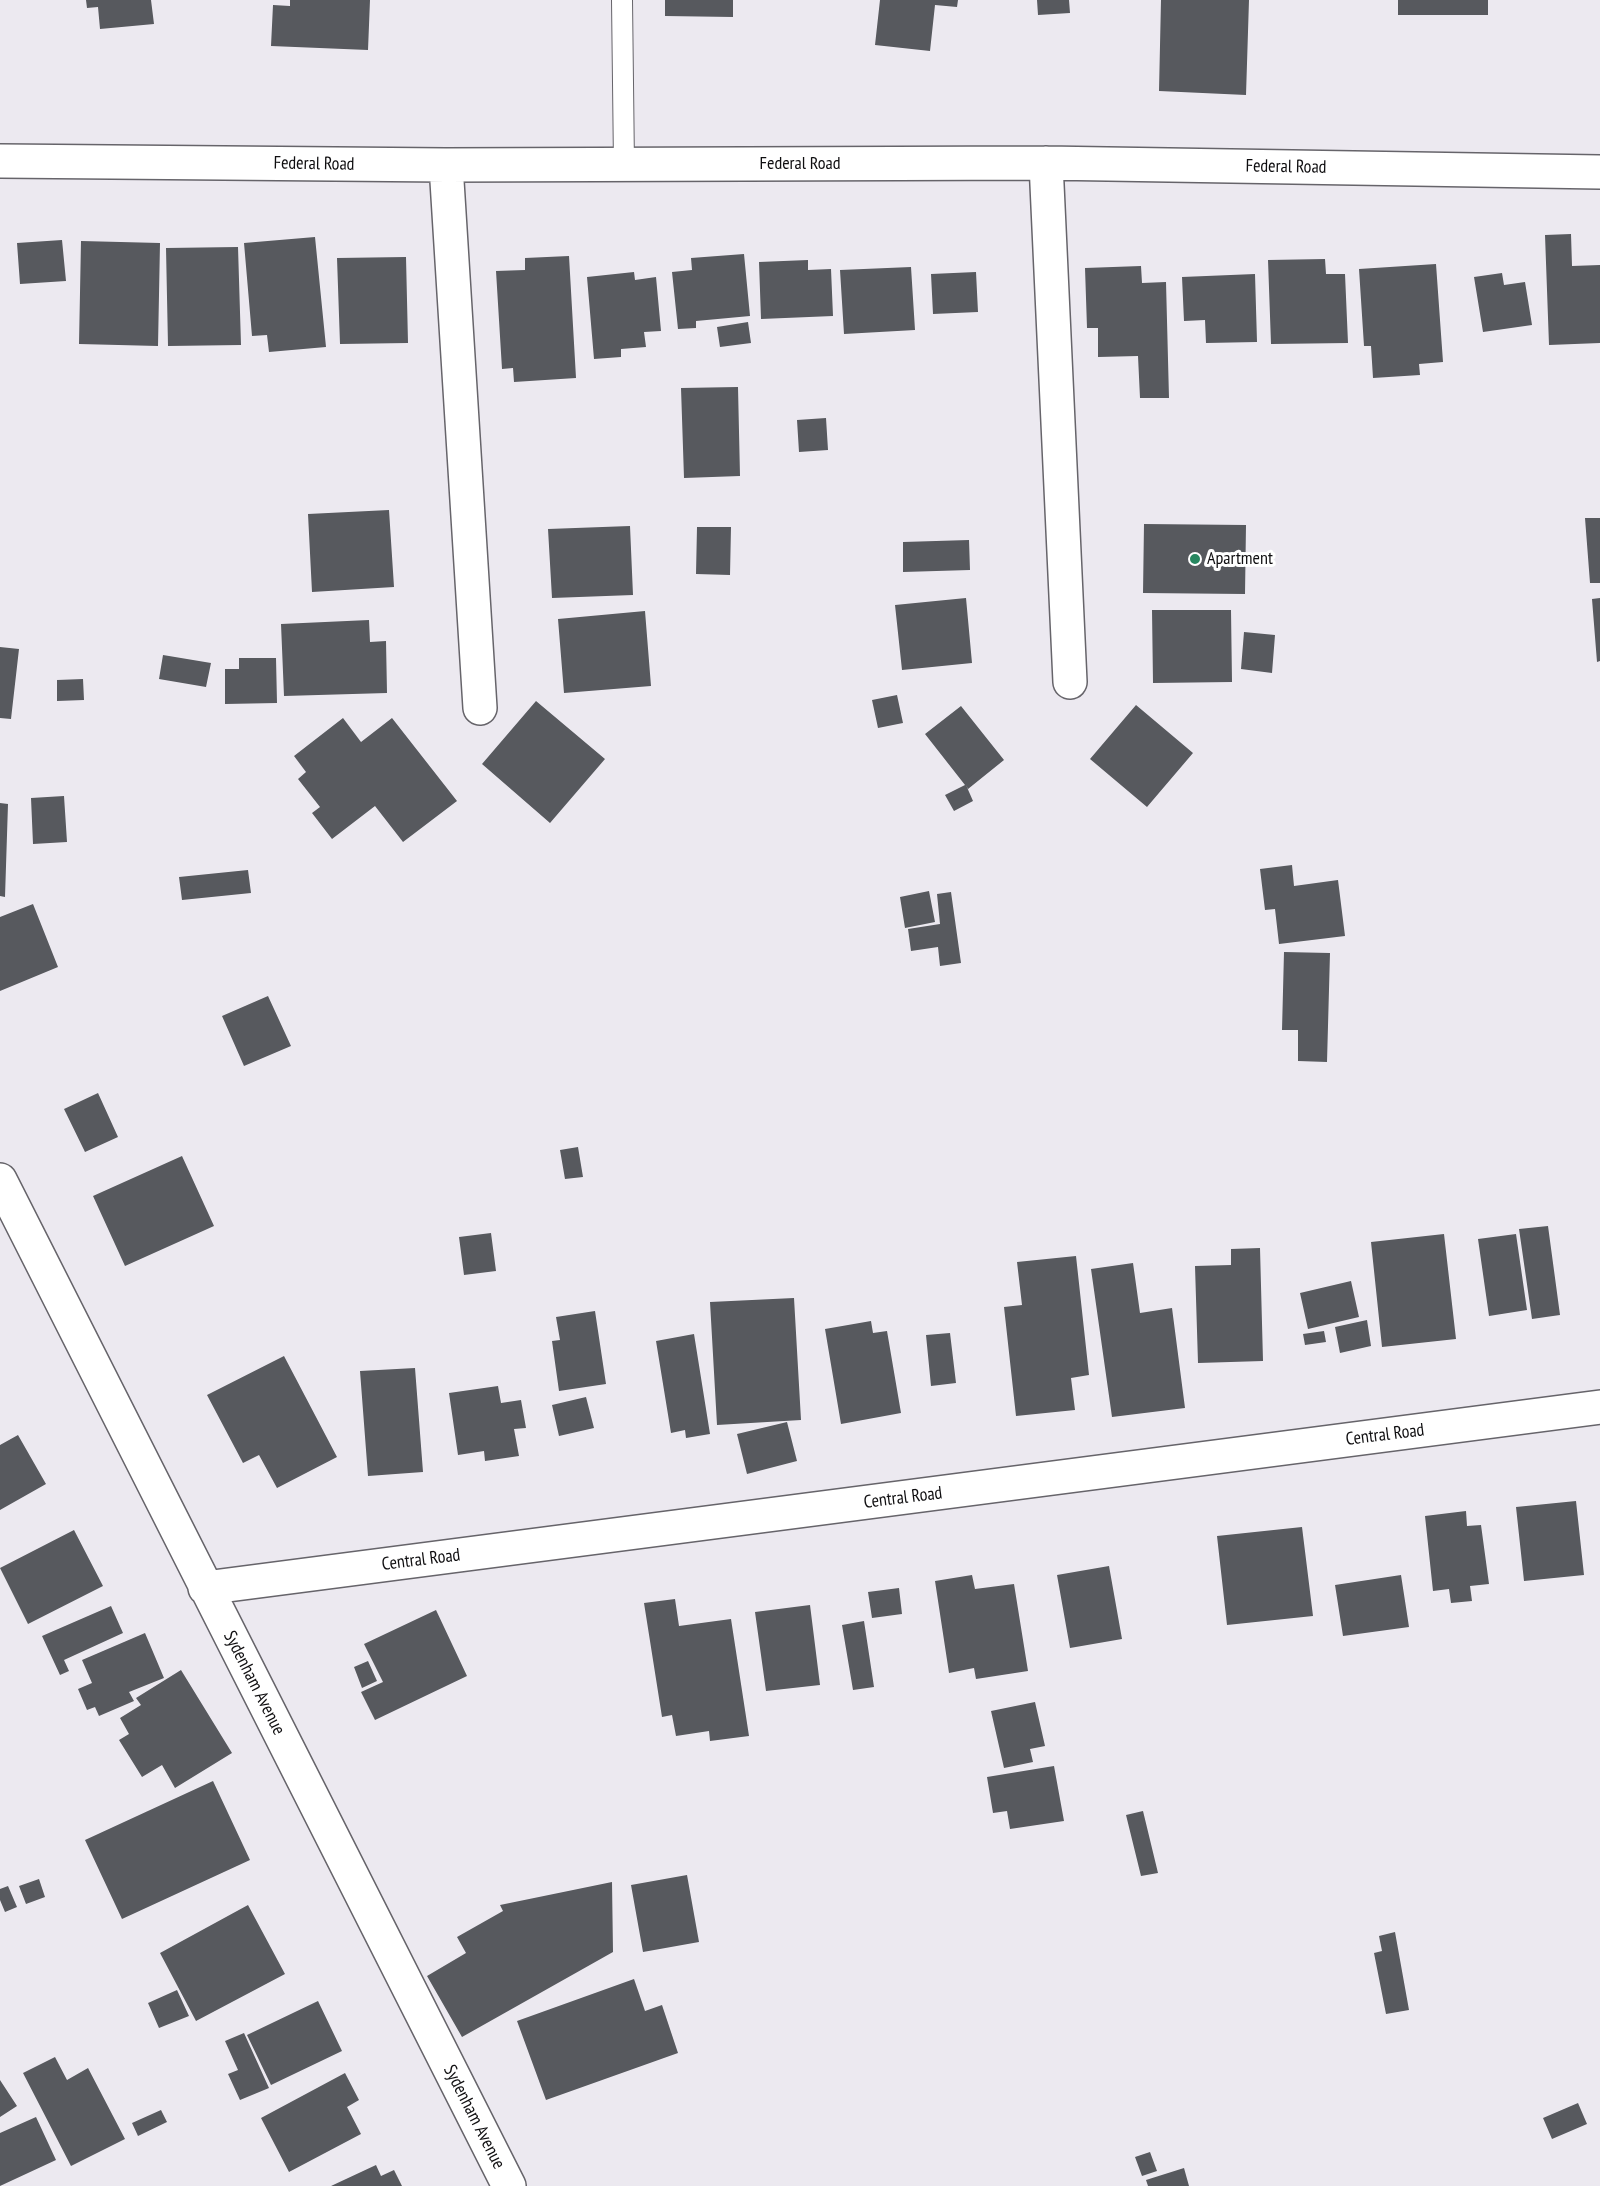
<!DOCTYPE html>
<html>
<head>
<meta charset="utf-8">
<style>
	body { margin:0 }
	canvas { display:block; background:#ece9f0 }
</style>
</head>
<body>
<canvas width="1600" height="2186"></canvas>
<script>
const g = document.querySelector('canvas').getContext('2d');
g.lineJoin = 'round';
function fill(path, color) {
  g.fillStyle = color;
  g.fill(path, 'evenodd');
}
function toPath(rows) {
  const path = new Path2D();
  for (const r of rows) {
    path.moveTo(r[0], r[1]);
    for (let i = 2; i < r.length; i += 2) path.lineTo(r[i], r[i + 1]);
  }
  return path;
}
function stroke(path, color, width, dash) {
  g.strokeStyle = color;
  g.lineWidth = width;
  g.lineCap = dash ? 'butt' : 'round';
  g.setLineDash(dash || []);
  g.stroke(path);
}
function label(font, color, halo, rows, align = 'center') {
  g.font = font + ' "PT Sans Narrow",sans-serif';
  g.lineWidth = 6;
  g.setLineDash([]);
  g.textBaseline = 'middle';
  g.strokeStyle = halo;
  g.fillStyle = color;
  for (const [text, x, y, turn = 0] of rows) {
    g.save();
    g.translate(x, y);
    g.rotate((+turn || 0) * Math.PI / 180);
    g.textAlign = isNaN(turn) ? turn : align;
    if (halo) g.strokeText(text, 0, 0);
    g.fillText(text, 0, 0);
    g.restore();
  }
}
fill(toPath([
	[86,0,151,0,154,24,100,29,98,7,87,8],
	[290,0,370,0,368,50,271,46,273,5,290,6],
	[665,0,733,0,733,17,665,16],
	[880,0,958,0,957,7,935,5,930,51,875,45],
	[1037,0,1069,0,1070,13,1038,15],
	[1161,0,1249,0,1246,95,1159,91],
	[1398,0,1488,0,1488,15,1398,15],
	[1571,234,1572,266,1600,265,1600,343,1549,345,1545,235],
	[315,237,326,347,269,352,267,335,252,336,244,243],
	[62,240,66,281,20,284,17,243],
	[81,241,160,243,158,346,79,344],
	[238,247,241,345,168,346,166,248],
	[744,254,750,316,696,321,696,328,678,329,672,272,692,270,691,258],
	[569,256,576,378,514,382,513,368,502,369,496,271,525,270,525,258],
	[406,257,408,343,340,344,337,258],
	[1325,259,1326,274,1345,274,1348,343,1271,344,1268,260],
	[808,260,808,270,831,269,833,316,761,319,759,262],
	[1436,264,1443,362,1419,364,1420,375,1373,378,1371,346,1364,346,1359,269],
	[1141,266,1142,283,1166,282,1169,398,1140,398,1138,356,1098,357,1098,328,1087,328,1085,268],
	[911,267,915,330,844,334,840,270],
	[634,272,635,280,656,277,661,331,644,332,646,347,621,349,621,357,594,359,587,277],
	[976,272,978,312,933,314,931,274],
	[1502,273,1504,285,1525,282,1532,325,1483,332,1474,277],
	[1255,274,1257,342,1206,343,1205,320,1184,321,1182,277],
	[748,322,751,343,720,347,717,327],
	[738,387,740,476,684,478,681,388],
	[826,418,828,450,799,452,797,420],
	[389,510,394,587,312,592,308,514],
	[1585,518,1600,518,1600,583,1590,583],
	[1144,524,1246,525,1245,594,1143,593],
	[630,526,633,595,552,598,548,529],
	[697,527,731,527,730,575,696,574],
	[969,540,970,570,903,572,903,542],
	[966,598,972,663,902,670,895,605],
	[1600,598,1600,661,1597,662,1592,599],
	[1152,610,1231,610,1232,682,1153,683],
	[645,611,651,686,564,693,558,619],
	[369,620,370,642,386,641,387,693,284,696,281,624],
	[1244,632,1275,635,1272,673,1241,669],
	[0,647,19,649,11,719,0,718],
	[163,655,211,663,206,687,159,679],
	[239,658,276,658,277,703,225,704,225,669,239,669],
	[83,679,84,700,57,701,57,680],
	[897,695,903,723,878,728,872,700],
	[536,701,605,759,550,823,482,764],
	[1136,705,1193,753,1147,807,1090,759],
	[961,706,1004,760,968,789,966,785,973,801,954,811,945,795,965,785,925,734],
	[343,718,361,742,392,718,457,801,403,842,375,806,332,839,312,813,320,807,298,779,306,772,294,756],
	[64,796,67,842,33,844,31,798],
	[0,803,8,804,5,897,0,896],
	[1292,865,1294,886,1338,880,1345,936,1279,944,1275,909,1265,910,1260,869],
	[248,870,251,893,182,900,179,877],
	[929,891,935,922,905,928,900,897],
	[951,892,961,963,940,966,938,947,911,951,908,929,940,924,937,894],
	[33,904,58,967,0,991,0,917],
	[1284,952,1330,953,1327,1062,1298,1061,1298,1030,1282,1030],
	[268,996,291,1046,244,1066,222,1016],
	[98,1093,118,1137,85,1152,64,1109],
	[578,1147,583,1177,565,1179,560,1150],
	[182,1156,214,1226,125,1266,93,1196],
	[1548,1226,1560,1315,1532,1319,1519,1229],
	[491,1233,496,1271,464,1275,459,1237],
	[1444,1234,1456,1339,1382,1347,1371,1242],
	[1516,1234,1527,1310,1489,1316,1478,1239],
	[1260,1248,1263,1361,1198,1363,1195,1266,1231,1265,1231,1249],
	[1076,1256,1089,1375,1071,1378,1075,1410,1016,1416,1004,1307,1022,1305,1017,1262],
	[1133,1263,1140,1313,1172,1308,1185,1408,1112,1417,1091,1269],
	[1351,1281,1359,1317,1308,1329,1300,1293],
	[794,1298,801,1420,717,1425,710,1302],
	[595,1311,606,1384,559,1391,552,1341,560,1340,556,1317],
	[1367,1320,1371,1346,1340,1353,1335,1327],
	[871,1321,873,1333,887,1331,901,1413,841,1424,825,1329],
	[1324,1331,1326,1342,1305,1345,1303,1334],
	[950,1333,956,1383,931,1386,926,1335],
	[694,1334,710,1434,686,1438,685,1430,671,1433,656,1341],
	[284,1356,337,1457,277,1488,259,1455,243,1463,207,1395],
	[415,1368,423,1472,368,1476,360,1371],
	[498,1386,501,1403,521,1400,526,1428,514,1429,519,1456,485,1461,484,1451,458,1455,449,1393],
	[586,1397,594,1428,559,1436,552,1405],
	[787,1422,797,1461,747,1474,737,1434],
	[18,1435,46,1484,0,1510,0,1445],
	[1576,1501,1584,1575,1524,1581,1516,1507],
	[1466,1511,1467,1526,1481,1525,1489,1584,1470,1586,1472,1601,1451,1603,1449,1589,1433,1591,1425,1516],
	[1302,1527,1313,1616,1227,1625,1217,1536],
	[74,1530,103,1586,28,1624,0,1568],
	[1109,1566,1122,1639,1070,1648,1057,1575],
	[972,1575,975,1589,1014,1584,1028,1671,976,1679,974,1668,949,1673,935,1581],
	[1401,1575,1409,1627,1343,1636,1335,1585],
	[899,1588,902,1614,872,1618,868,1592],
	[675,1599,679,1626,731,1619,749,1736,710,1741,709,1731,676,1736,672,1715,662,1717,644,1603],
	[810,1605,820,1685,766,1691,755,1612],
	[111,1606,123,1633,64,1660,69,1671,60,1675,42,1636],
	[436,1610,467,1676,375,1720,361,1692,383,1682,364,1644],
	[864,1621,874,1687,853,1690,842,1625],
	[145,1633,164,1678,129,1692,134,1701,99,1716,95,1707,87,1710,78,1689,92,1683,82,1660],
	[368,1661,377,1681,362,1688,354,1667],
	[181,1670,232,1753,175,1788,162,1765,142,1777,119,1740,129,1734,120,1718,141,1705,136,1698],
	[1035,1702,1045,1746,1030,1749,1033,1762,1004,1768,991,1711],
	[1054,1766,1064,1821,1010,1829,1007,1811,993,1813,987,1777],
	[213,1781,250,1860,122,1919,85,1840],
	[1143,1811,1158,1873,1141,1876,1126,1815],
	[687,1875,699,1942,643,1952,631,1885],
	[39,1879,45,1897,26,1904,19,1886],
	[612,1882,613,1952,462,2037,427,1976,466,1953,457,1937,503,1911,500,1905],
	[8,1886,17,1907,5,1912,0,1900,0,1889],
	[248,1905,285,1974,196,2021,160,1953],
	[1395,1932,1409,2010,1386,2014,1374,1953,1382,1951,1379,1936],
	[634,1979,645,2011,662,2005,678,2053,546,2100,517,2021],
	[177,1990,189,2016,159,2028,148,2003],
	[318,2001,342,2051,271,2085,247,2035],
	[244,2033,269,2088,240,2100,228,2074,238,2070,225,2041],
	[55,2057,67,2080,88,2068,125,2139,71,2166,23,2073],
	[345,2073,359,2100,347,2107,361,2134,289,2172,261,2118],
	[0,2080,17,2106,0,2117],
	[1578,2103,1587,2124,1552,2139,1543,2118],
	[161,2110,167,2122,138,2136,132,2123],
	[36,2117,56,2160,0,2186,0,2133],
	[1150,2152,1157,2171,1142,2176,1135,2157],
	[376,2165,381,2176,394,2170,402,2186,331,2186],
	[1184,2168,1189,2186,1148,2186,1146,2180]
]), '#57595e');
const lane = toPath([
	[622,0,624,165]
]);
const street = toPath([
	[0,161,446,165,1046,163,1600,172],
	[1046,163,1070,682],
	[446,165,480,708],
	[0,1180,509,2186],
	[205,1588,1600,1407]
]);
stroke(lane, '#66646a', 22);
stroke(street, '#66646a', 36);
stroke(lane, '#fff', 20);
stroke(street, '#fff', 33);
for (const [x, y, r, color] of [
	[1195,559,6,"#278760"]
]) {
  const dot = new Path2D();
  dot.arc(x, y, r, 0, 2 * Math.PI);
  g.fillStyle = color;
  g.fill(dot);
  stroke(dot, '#fff', 2);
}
label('18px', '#0f0e10', '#fff', [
	["Federal Road",314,164,1],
	["Federal Road",800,164],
	["Federal Road",1286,167,1],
	["Central Road",1385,1435,-7],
	["Central Road",903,1498,-7],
	["Central Road",421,1560,-7],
	["Sydenham Avenue",254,1683,63],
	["Sydenham Avenue",474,2117,63]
]);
label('18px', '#0f0e10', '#fff', [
	["Apartment",1207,559]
], 'left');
</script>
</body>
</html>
